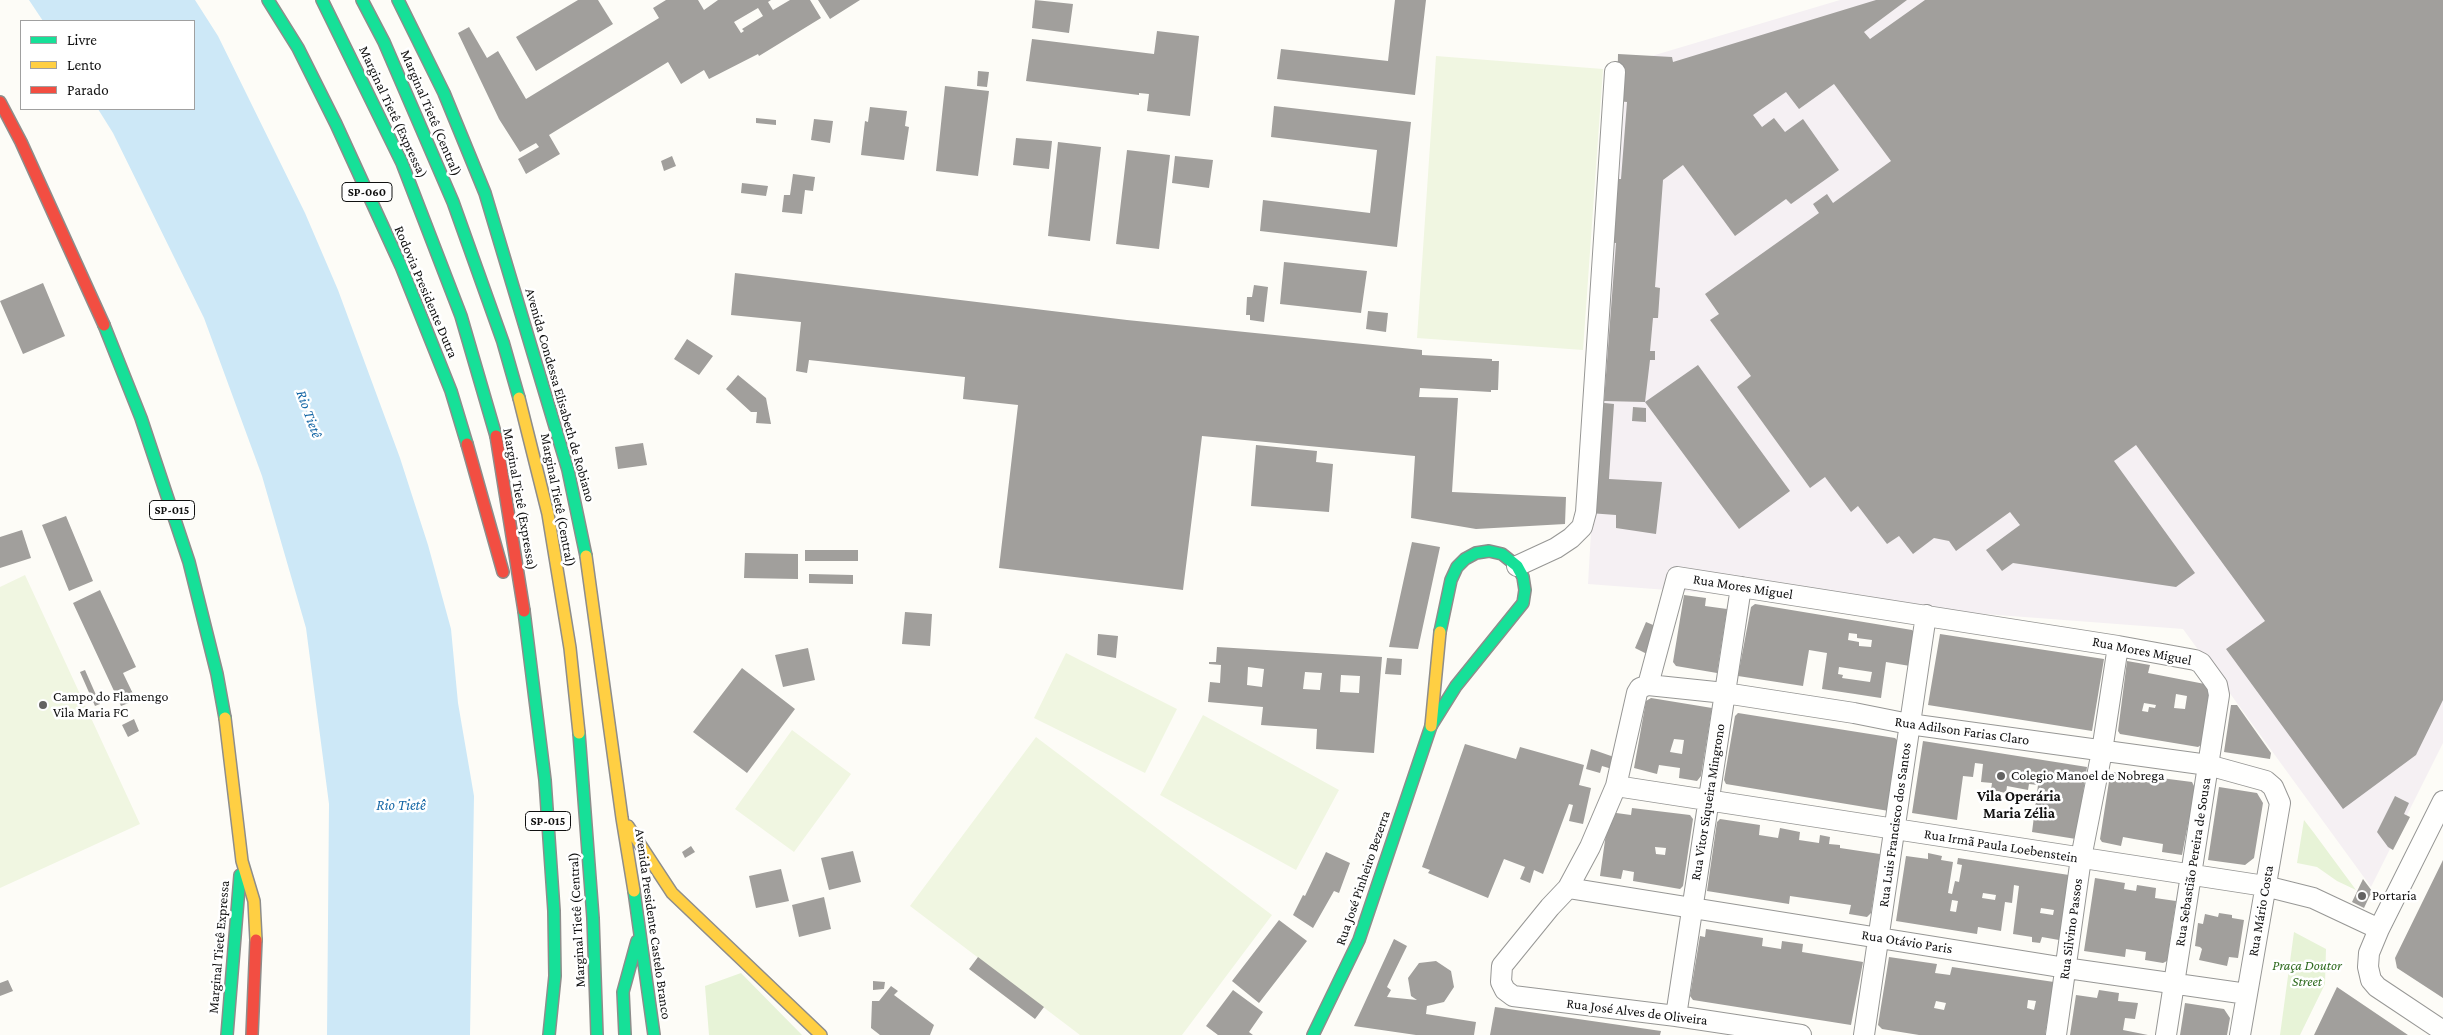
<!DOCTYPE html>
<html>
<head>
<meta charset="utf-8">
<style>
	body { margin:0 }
	#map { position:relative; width:2443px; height:1035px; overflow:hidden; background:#fdfcf7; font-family:"Crimson Pro",serif }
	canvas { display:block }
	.legend { position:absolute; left:20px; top:20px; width:175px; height:90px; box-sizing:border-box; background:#fff; border:1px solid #a0a0a0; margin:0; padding:6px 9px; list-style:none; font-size:15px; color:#111 }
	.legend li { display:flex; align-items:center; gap:10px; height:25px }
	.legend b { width:25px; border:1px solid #a0a0a0 }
</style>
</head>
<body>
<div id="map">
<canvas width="2443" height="1035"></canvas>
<ul class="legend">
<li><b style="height:6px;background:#16e098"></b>Livre</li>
<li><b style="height:6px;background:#ffcf43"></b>Lento</li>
<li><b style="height:6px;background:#f24e42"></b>Parado</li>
</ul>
</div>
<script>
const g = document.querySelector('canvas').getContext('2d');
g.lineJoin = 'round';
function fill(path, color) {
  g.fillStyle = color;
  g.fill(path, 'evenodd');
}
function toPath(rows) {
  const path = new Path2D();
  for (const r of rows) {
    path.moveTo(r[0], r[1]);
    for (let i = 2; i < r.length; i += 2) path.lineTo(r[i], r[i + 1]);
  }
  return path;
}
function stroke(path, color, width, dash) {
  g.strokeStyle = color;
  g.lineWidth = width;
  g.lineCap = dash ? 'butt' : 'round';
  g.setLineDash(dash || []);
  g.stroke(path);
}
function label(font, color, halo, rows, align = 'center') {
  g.font = font + ' "Crimson Pro",serif';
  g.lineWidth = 5;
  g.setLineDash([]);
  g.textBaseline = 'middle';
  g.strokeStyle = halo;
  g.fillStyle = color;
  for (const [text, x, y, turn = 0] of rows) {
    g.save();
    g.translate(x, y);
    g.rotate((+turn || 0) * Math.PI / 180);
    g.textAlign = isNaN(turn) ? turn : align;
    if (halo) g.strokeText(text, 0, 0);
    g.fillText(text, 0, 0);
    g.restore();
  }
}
fill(toPath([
	[1840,0,2443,0,2443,743,2371,887,2183,629,1588,584,1618,66]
]), '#f5f0f3');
fill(toPath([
	[2304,820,2314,833,2356,890,2337,881,2317,867,2297,863],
	[2294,932,2326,949,2325,984,2300,1035,2280,1035],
	[741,973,802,1035,709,1035,705,986]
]), '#e7f3d7');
fill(toPath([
	[1436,56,1603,69,1583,350,1417,338],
	[25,575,140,824,0,888,0,587],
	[1066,653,1177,709,1145,773,1034,718],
	[1203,715,1339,790,1296,870,1160,795],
	[792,730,851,774,794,852,735,809],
	[1036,737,1272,915,1182,1035,1080,1035,910,906]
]), '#f0f6e1');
fill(toPath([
	[29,0,195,0,218,36,305,213,338,290,400,458,428,545,451,629,458,703,474,796,470,1035,327,1035,329,804,306,628,262,476,204,318,113,133,98,109,194,109,194,21,43,21]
]), '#cde8f7');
fill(toPath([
	[578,0,598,0,613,24,536,71,516,37],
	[666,0,698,0,704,10,718,0,771,0,768,2,773,10,790,0,810,0,821,18,759,56,758,54,709,79,704,70,681,84,668,62,549,135,560,154,526,174,518,159,539,147,536,143,520,152,499,119,458,33,469,27,487,58,498,51,526,99,659,18,653,8],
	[758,8,763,16,742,29,744,31,741,33,734,22],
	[818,0,860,0,830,19],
	[1035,0,1073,4,1069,33,1032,28],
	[1395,0,1426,0,1415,95,1277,79,1281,49,1388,61],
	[1876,0,1907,0,1864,32,1870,39,1925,0,2443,0,2443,700,2416,755,2343,809,2226,649,2265,621,2136,445,2114,461,2195,573,2176,587,2013,563,2002,571,1986,550,2020,525,2010,512,1956,551,1949,541,1934,538,1913,554,1899,536,1887,544,1858,506,1851,512,1825,477,1810,488,1737,387,1751,376,1710,320,1719,314,1705,294,1819,213,1813,204,1827,194,1833,203,1891,161,1834,84,1799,109,1786,92,1753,115,1762,127,1774,118,1785,132,1803,119,1839,170,1791,204,1786,199,1735,236,1683,165,1663,180,1655,287,1660,288,1658,318,1653,318,1650,351,1655,351,1655,360,1650,360,1645,402,1698,365,1790,491,1739,529,1645,402,1604,401,1616,243,1606,242,1610,179,1621,179,1627,102,1617,101,1618,54,1672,57,1673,62],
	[1157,31,1199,36,1190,116,1147,111,1149,94,1139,93,1139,95,1026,81,1032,39,1154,54],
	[978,71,989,72,987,87,977,86],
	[945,86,989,91,978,176,936,171],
	[1274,106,1411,122,1397,247,1260,231,1263,200,1370,213,1377,150,1271,137],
	[870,107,907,111,905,126,909,127,904,160,861,155,865,121,868,122],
	[756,118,776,120,776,125,756,123],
	[814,119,833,121,830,143,811,140],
	[1016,138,1052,141,1049,169,1013,165],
	[1058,142,1101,147,1090,241,1048,236],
	[1127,150,1170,155,1159,249,1116,244],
	[672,156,676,166,664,171,661,161],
	[1175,156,1213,160,1209,188,1172,183],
	[793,174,815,177,813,191,805,190,802,214,782,212,784,195,790,195],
	[742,183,768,186,766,196,741,193],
	[1284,262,1367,271,1361,313,1280,304],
	[735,273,1127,320,1422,350,1422,355,1492,359,1492,361,1499,361,1498,390,1491,390,1491,392,1420,388,1419,397,1458,398,1452,492,1566,497,1565,524,1476,529,1411,518,1415,456,1202,436,1183,590,999,568,1018,405,963,399,965,377,809,360,807,373,796,371,801,322,731,315],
	[43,283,65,336,23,354,0,301],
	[1254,285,1268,287,1264,322,1250,320,1250,315,1246,315,1247,297,1252,297],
	[1368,311,1388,313,1386,332,1366,329],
	[687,339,713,356,699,375,674,359],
	[738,375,766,398,771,424,756,423,757,412,751,412,726,389],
	[1595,402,1614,404,1609,479,1662,482,1656,534,1616,528,1616,515,1589,513],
	[1633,407,1646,408,1646,422,1632,421],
	[643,443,647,465,618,469,615,447],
	[1256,445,1317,451,1316,462,1333,464,1329,512,1251,506],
	[66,516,93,581,69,591,42,525],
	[22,530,31,558,0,568,0,537],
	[1412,542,1440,547,1418,649,1389,647],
	[805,550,858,550,858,561,805,561],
	[745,553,798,554,798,579,744,578],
	[809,574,853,575,853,584,809,583],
	[100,590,136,667,123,673,136,700,121,706,73,603],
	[1684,595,1706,598,1705,606,1727,609,1717,673,1676,666,1673,662],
	[1755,604,1912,630,1915,633,1910,666,1886,662,1881,698,1822,689,1827,653,1809,650,1803,686,1738,676,1751,607],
	[1849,633,1857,634,1857,638,1872,640,1871,647,1859,646,1859,642,1848,640],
	[1839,667,1872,672,1870,682,1842,678,1843,675,1838,674],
	[905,612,932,614,930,646,902,644],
	[1646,622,1658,627,1649,655,1635,648],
	[1098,634,1118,636,1116,658,1097,655],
	[1940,634,2104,659,2092,731,1928,705],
	[1217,647,1382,657,1374,753,1316,749,1317,729,1261,725,1263,707,1208,702,1210,682,1220,683,1221,665,1209,664,1209,662,1216,662],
	[1248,667,1264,669,1262,687,1247,685],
	[1305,672,1322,673,1320,690,1303,689],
	[1341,675,1360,676,1359,693,1340,692],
	[808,648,815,680,783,687,775,655],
	[1387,658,1402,659,1401,675,1385,674],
	[2127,661,2150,665,2148,673,2210,685,2201,745,2198,747,2120,734,2118,731],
	[2176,694,2187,696,2185,709,2174,708],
	[2144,703,2156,705,2155,708,2149,707,2148,712,2142,711],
	[742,668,795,709,747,773,693,732],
	[85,670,100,704,95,706,80,672],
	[1651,698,1712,708,1701,776,1697,781,1679,778,1680,768,1659,765,1657,774,1634,768,1646,701],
	[1674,739,1684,740,1682,754,1670,752],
	[2231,705,2237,705,2271,753,2270,759,2224,752],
	[1738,713,1895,738,1898,741,1889,811,1726,784,1724,780,1735,716],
	[134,719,139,731,128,737,122,725],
	[1923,741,2087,767,2076,839,2032,832,2038,785,2029,784,2028,790,2007,786,2006,793,1991,790,1992,783,1981,782,1983,764,1975,763,1973,777,1963,776,1957,820,1912,813],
	[1465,744,1516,759,1520,747,1584,765,1579,785,1591,788,1583,824,1569,821,1573,805,1569,804,1543,874,1534,870,1530,883,1520,879,1525,867,1504,859,1488,898,1428,873,1430,870,1422,867],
	[1591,749,1614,757,1612,769,1602,766,1600,773,1586,769],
	[2114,772,2192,782,2195,788,2182,855,2162,852,2163,844,2134,839,2123,837,2121,846,2102,842,2100,839,2110,775],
	[2219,787,2257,793,2263,803,2254,858,2245,865,2208,860],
	[2395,796,2409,803,2404,814,2410,817,2393,850,2388,847,2377,832],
	[1632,808,1690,815,1693,819,1683,886,1680,889,1633,881,1634,872,1623,870,1621,879,1600,876,1609,812,1631,815],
	[1655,847,1666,848,1665,855,1656,854],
	[1720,819,1760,825,1759,835,1778,838,1780,828,1800,832,1799,840,1819,843,1820,835,1830,837,1829,844,1840,845,1840,848,1880,854,1871,913,1867,917,1849,914,1851,905,1790,896,1789,904,1707,891,1717,822],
	[691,846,695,852,685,858,682,852],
	[853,851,861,882,829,890,821,858],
	[1326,852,1350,863,1339,893,1334,891,1313,928,1293,915,1303,895,1305,896],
	[1928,853,1942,856,1941,860,1953,862,1948,893,1952,894,1955,881,1959,882,1962,865,1957,864,1958,858,2069,875,2059,940,2042,937,2040,943,2032,942,2032,937,2013,934,2019,886,2014,885,2012,903,2005,902,2001,931,1978,927,1977,934,1896,921,1906,856,1928,859],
	[1983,893,1996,895,1995,900,1982,898],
	[1952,900,1958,901,1956,912,1950,911],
	[2041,908,2054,910,2053,915,2040,913],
	[2443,860,2443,998,2397,968,2395,958],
	[781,869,789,901,756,908,749,876],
	[2095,878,2125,883,2124,889,2136,891,2137,885,2156,888,2155,898,2176,901,2167,961,2163,963,2145,960,2146,952,2126,949,2125,957,2084,951],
	[2363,879,2372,891,2364,908,2352,902],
	[824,897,831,929,799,937,792,905],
	[2219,913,2232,915,2232,918,2244,920,2238,958,2229,957,2227,966,2199,960,2202,949,2200,947,2195,946,2198,923,2203,924,2205,914,2218,917],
	[1279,920,1307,941,1259,1003,1232,981],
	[1706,929,1763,938,1762,946,1781,949,1782,941,1803,944,1802,952,1863,962,1851,1025,1693,1000,1690,996,1700,936,1705,937],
	[1394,939,1407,946,1387,987,1391,990,1387,997,1417,1000,1411,996,1408,978,1419,963,1436,961,1451,971,1454,987,1444,1002,1427,1006,1426,1014,1476,1022,1474,1035,1416,1035,1354,1026],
	[978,957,1044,1007,1035,1019,969,969],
	[1889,957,1937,964,1935,973,1950,975,1952,967,2054,982,2045,1035,1919,1035,1882,1029,1878,1025],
	[2028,1000,2036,1001,2034,1010,2027,1008],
	[1936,1001,1946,1003,1944,1010,1934,1008],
	[8,980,13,991,0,996,0,983],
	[873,981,885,982,884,989,873,990],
	[891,986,898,991,894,995,934,1025,930,1035,880,1035,871,1028,872,1001,879,1001],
	[2337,987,2408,1035,2314,1035],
	[1233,990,1263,1012,1249,1032,1253,1035,1218,1035,1206,1026],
	[2099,990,2119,993,2118,1001,2138,1003,2135,1019,2125,1018,2123,1030,2148,1035,2070,1035,2076,995,2097,998],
	[2185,1003,2224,1009,2230,1018,2227,1035,2180,1035],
	[1495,1007,1661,1031,1660,1035,1490,1035]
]), '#a19f9c');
const street = toPath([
	[1517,566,1556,548,1571,538,1582,527,1586,512,1615,72],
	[1648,685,1725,693,1854,713,1909,724,2208,765,2266,781,2273,787,2280,803,2240,1035],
	[1616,786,2265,886,2313,898,2379,929],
	[2443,801,2379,929,2369,953,2368,967,2371,980,2377,987,2443,1031],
	[1568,888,2066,968,2247,994],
	[1676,1016,1741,587],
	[1801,1035,1676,1016,1513,996,1505,990,1501,982,1502,966,1550,907,1568,888,1590,847,1616,786,1637,693,1640,688,1648,685,1677,577,2118,646,2195,660,2201,663,2217,685,2219,695,2166,1035],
	[1864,1035,1926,615],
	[2056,1035,2081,858,2102,751,2118,646]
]);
const fast = toPath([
	[268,0,298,48,336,124,401,266,451,391,467,444],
	[322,0,402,163,461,316,496,436],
	[362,0,384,42,453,202,503,342,519,398],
	[398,0,444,93,485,193,568,470,586,556],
	[104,325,141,418,189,562,217,674,225,718],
	[524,611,545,780,554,911,555,976,549,1035],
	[579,733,593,918,597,1035],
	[634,891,654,1035],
	[227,1035,240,875],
	[625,1035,623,992,637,941],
	[1313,1035,1359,940,1431,726,1456,686,1523,603,1525,590,1523,577,1517,566,1502,554,1489,551,1476,553,1465,559,1457,567,1451,580,1440,632]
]);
const slow = toPath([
	[519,398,548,514,570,648,579,733],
	[586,556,622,818,634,891],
	[225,718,242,861,254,901,256,940],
	[1431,726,1440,632],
	[628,826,672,893,821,1035]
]);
const jam = toPath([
	[0,102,21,142,104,325],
	[496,436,524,611],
	[467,444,503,572],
	[252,1035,256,940]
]);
stroke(street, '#979795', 22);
stroke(fast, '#8e8d8b', 14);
stroke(slow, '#8e8d8b', 14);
stroke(jam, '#8e8d8b', 14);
stroke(street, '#fffffe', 20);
stroke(fast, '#16e098', 11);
stroke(slow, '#ffcf43', 11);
stroke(jam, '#f24e42', 11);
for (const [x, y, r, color] of [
	[43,705,5,"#646362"],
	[2001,776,5,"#646362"],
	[2362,896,5,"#646362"]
]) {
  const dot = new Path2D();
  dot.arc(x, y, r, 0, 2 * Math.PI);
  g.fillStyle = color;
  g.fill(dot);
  stroke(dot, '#fff', 2);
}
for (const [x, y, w] of [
	[367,192,50],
	[172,510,45],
	[548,821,45]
]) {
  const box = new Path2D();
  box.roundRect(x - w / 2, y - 9.5, w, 19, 4);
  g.fillStyle = '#fff';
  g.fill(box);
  stroke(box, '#111', 1);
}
label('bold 12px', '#111', null, [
	["SP-060",367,192],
	["SP-015",172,510],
	["SP-015",548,821]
]);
label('14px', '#111', '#fff', [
	["Marginal Tietê (Expressa)",393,112,65],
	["Marginal Tietê (Central)",431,113,67],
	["Rodovia Presidente Dutra",426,292,67],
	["Avenida Condessa Elisabeth de Robiano",560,395,74],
	["Marginal Tietê (Expressa)",520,499,80],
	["Marginal Tietê (Central)",558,500,79],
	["Rua Mores Miguel",1743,587,9],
	["Rua Mores Miguel",2142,651,11],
	["Rua Adilson Farias Claro",1962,731,8],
	["Rua Vitor Siqueira Mingrono",1708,802,-81],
	["Rua Luis Francisco dos Santos",1895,825,-82],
	["Rua Irmã Paula Loebenstein",2001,846,9],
	["Rua Sebastião Pereira de Sousa",2193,862,-81],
	["Rua José Pinheiro Bezerra",1363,878,-71],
	["Rua Mário Costa",2261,911,-80],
	["Marginal Tietê (Central)",577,920,-93],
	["Avenida Presidente Castelo Branco",653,924,82],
	["Rua Silvino Passos",2071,929,-82],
	["Rua Otávio Paris",1907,942,9],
	["Marginal Tietê Expressa",219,947,-85],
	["Rua José Alves de Oliveira",1637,1012,7]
]);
label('14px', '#111', '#fff', [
	["Campo do Flamengo",53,697],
	["Vila Maria FC",53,713],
	["Colegio Manoel de Nobrega",2011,776],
	["Portaria",2372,896]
], 'left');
label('italic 14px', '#2f6b1f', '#fff', [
	["Praça Doutor",2307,966],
	["Street",2307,982]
]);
label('italic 15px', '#1768a6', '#fff', [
	["Rio Tietê",309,414,70],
	["Rio Tietê",401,805]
]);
label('bold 15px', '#111', '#fff', [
	["Vila Operária",2019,796],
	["Maria Zélia",2019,813]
]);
</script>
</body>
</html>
